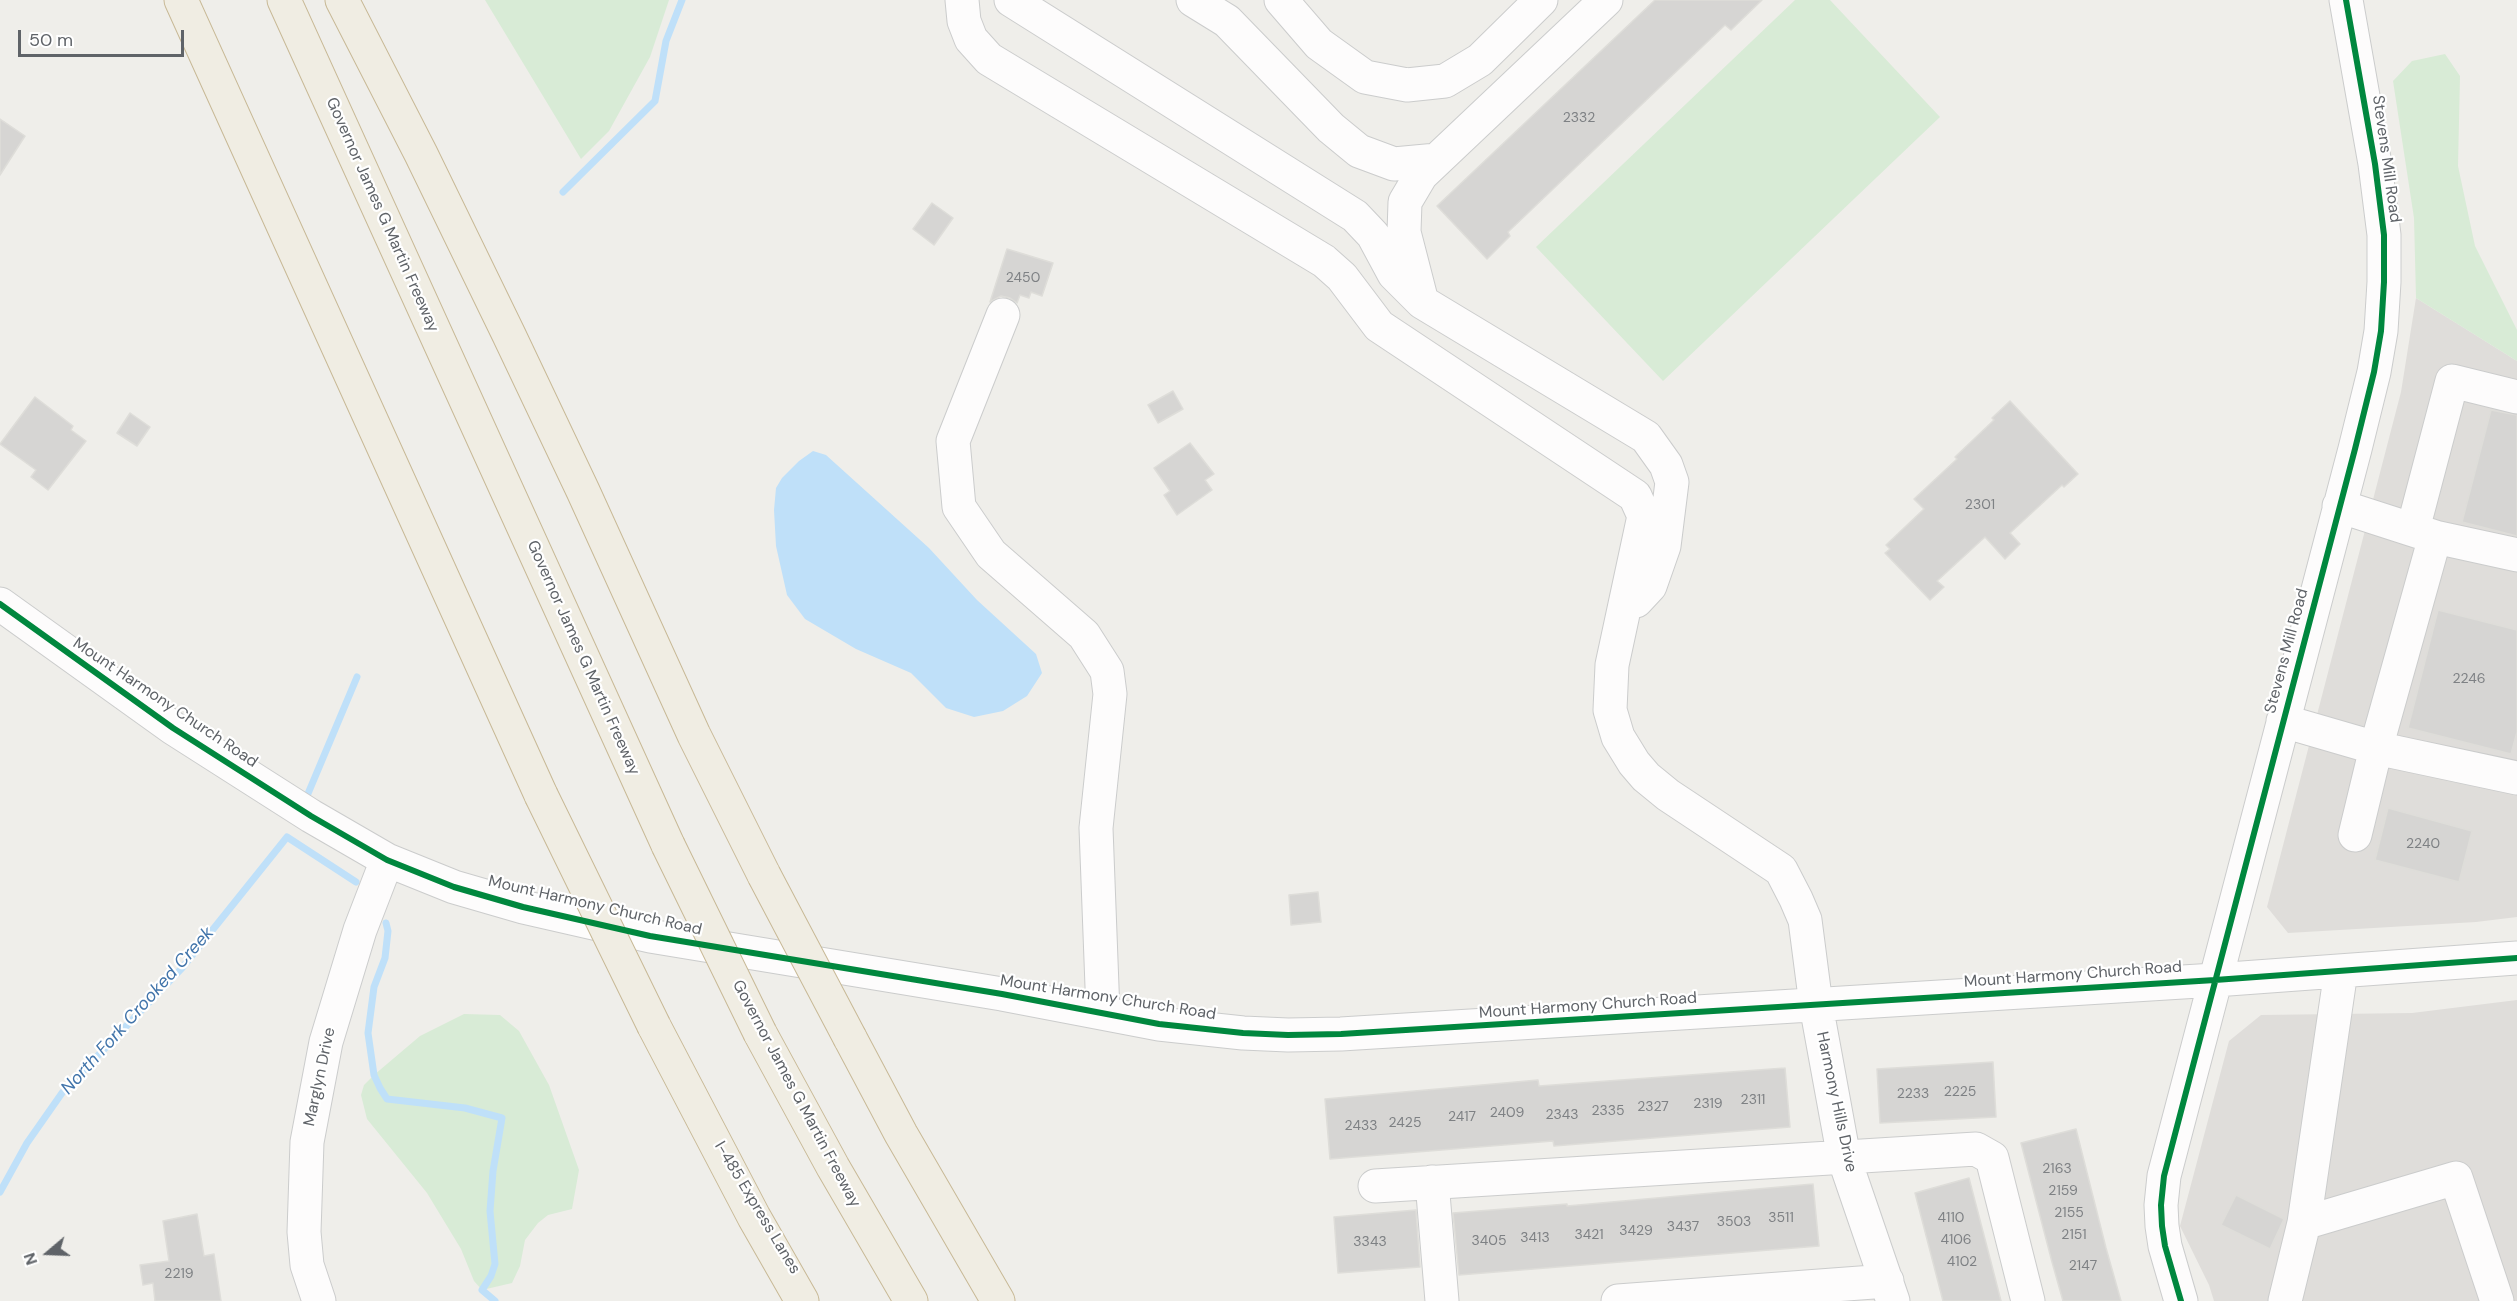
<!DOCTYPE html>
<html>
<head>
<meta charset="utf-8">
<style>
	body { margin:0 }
	#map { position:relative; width:2517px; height:1301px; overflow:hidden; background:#efeeea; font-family:"DM Sans",sans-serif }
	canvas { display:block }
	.north { position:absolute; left:18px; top:1223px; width:60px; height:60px; -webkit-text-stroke:4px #fff; paint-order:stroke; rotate:251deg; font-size:16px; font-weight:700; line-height:24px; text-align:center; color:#5f6368 }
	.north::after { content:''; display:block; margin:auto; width:21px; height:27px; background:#5f6368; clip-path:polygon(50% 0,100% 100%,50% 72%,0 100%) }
	.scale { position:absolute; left:18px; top:30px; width:166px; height:27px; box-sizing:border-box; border:3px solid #5f6368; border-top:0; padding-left:8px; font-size:18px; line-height:21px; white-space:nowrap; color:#5f6368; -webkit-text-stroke:4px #fff; paint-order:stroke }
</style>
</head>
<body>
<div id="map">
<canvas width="2517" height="1301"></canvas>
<div class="north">N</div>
<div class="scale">50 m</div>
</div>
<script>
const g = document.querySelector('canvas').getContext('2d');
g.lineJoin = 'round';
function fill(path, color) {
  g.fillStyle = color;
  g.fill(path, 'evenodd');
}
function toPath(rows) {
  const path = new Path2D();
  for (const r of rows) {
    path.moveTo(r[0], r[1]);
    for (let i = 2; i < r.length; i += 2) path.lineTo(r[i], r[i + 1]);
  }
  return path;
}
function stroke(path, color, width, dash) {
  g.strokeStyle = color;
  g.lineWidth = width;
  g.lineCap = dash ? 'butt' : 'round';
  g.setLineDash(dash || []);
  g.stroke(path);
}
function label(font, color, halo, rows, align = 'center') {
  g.font = font + ' "DM Sans",sans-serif';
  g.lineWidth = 4.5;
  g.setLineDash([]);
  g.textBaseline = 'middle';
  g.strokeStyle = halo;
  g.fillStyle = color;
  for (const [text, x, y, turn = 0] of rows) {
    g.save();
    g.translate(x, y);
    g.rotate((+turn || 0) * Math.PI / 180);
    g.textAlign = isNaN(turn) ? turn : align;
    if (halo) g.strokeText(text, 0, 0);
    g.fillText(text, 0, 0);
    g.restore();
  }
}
fill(toPath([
	[2416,298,2517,361,2517,917,2476,922,2288,933,2267,907,2401,392],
	[2517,1000,2517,1301,2214,1301,2209,1285,2180,1226,2229,1041,2261,1015,2412,1013]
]), '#dfddda');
fill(toPath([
	[485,0,669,0,650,57,609,131,581,159],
	[1795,0,1830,0,1940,117,1663,381,1536,247],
	[2445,54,2460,76,2458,166,2475,246,2517,330,2517,361,2416,298,2414,218,2393,81,2412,61],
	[464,1014,500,1015,519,1031,549,1085,579,1170,572,1209,548,1215,538,1223,525,1240,520,1266,512,1283,482,1290,474,1281,461,1249,427,1193,367,1119,361,1095,364,1085,374,1075,420,1036]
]), '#d8ebd6');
fill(toPath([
	[813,451,826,455,929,548,977,600,1036,654,1042,673,1027,696,1003,711,974,717,946,708,911,673,856,649,805,619,787,595,776,546,774,510,776,488,782,478,799,461]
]), '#bfe0f9');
stroke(toPath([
	[563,192,655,101,666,41,682,0],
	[307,796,357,677],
	[386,923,388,931,385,958,374,987,368,1033,374,1075,380,1088,387,1099,465,1108,502,1118,493,1171,490,1211,495,1264,491,1276,482,1290,495,1301],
	[0,1192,27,1143,62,1093,182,968,287,837,356,882]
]), '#bfe0f9', 7);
const building = toPath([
	[1655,0,1762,0,1731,30,1725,25,1508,232,1510,236,1487,259,1437,206,1655,0],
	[0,119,25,136,0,175,0,119],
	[932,203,953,218,934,245,913,229,932,203],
	[1007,249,1053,263,1042,296,1031,292,1029,298,1020,295,1017,303,1010,298,1001,296,990,302,1007,249],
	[1173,391,1183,409,1158,423,1148,405,1173,391],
	[35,397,73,426,71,430,86,441,48,490,31,477,36,470,0,444,35,397],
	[2010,401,2078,474,2064,487,2062,485,2010,533,2020,544,2005,559,1985,537,1937,581,1944,587,1930,600,1885,553,1890,549,1886,545,1924,509,1914,499,1957,459,1955,457,1994,420,1992,418,2010,401],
	[2491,410,2517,415,2517,536,2462,522,2491,410],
	[130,413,150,427,137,446,117,433,130,413],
	[1190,443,1214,474,1205,480,1212,490,1177,515,1164,495,1170,491,1154,468,1190,443],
	[2438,610,2517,630,2517,732,2511,754,2408,728,2438,610],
	[2388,808,2472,831,2459,882,2375,860,2388,808],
	[1318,892,1321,922,1291,925,1289,895,1318,892],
	[1993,1062,1996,1117,1880,1123,1877,1069,1993,1062],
	[1785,1068,1790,1127,1554,1146,1553,1141,1330,1159,1325,1099,1538,1080,1539,1086,1785,1068],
	[2076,1129,2106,1248,2121,1301,2063,1301,2052,1262,2021,1143,2076,1129],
	[1969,1178,1992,1266,2001,1301,1943,1301,1915,1193,1969,1178],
	[1813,1184,1819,1246,1459,1275,1453,1213,1567,1204,1567,1206,1813,1184],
	[2236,1195,2284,1219,2270,1249,2221,1225,2236,1195],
	[1416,1210,1420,1267,1338,1273,1334,1217,1416,1210],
	[197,1214,204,1256,214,1254,221,1301,155,1301,153,1283,143,1285,140,1265,169,1261,163,1221,197,1214]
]);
fill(building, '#d6d5d3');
stroke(building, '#deddd9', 1.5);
const minor = toPath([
	[962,0,964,21,971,39,989,59,1324,261,1342,277,1379,326,1635,496,1644,516,1612,665,1610,710,1618,737,1634,763,1646,777,1668,795,1781,870,1796,899,1805,920,1816,1005,1844,1158,1893,1301],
	[1011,0,1355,216,1373,235,1394,274,1422,302,1646,437,1666,465,1672,482,1664,546,1650,586,1636,601],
	[1193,0,1227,21,1331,128,1359,151,1394,164,1437,160],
	[1281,0,1319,44,1365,77,1407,85,1445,81,1480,60,1541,0],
	[1421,298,1404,232,1405,202,1421,175,1606,0],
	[1003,315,953,441,959,507,991,554,1084,635,1107,671,1110,694,1096,828,1103,1013],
	[2339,506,2435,537,2376,748,2517,778],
	[2413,529,2452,381,2517,397],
	[2435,537,2517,555],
	[0,604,173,728,311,816,387,860,454,887,523,907,650,936,1002,994,1159,1024,1243,1033,1288,1035,1341,1034,2215,980,2517,958],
	[2283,721,2376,748,2355,835],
	[1432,1182,1442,1301],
	[1375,1186,1976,1149,1992,1158,2028,1301],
	[2304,1223,2456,1178,2497,1301],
	[319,1301,307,1265,304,1232,307,1142,326,1042,360,930,387,860],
	[1618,1301,1887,1281],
	[2181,1301,2165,1246,2162,1226,2161,1205,2164,1176,2355,449,2374,372,2381,331,2384,282,2384,235,2375,164,2346,0],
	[2285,1301,2304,1223,2341,971]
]);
const highway = toPath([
	[181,0,541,795],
	[284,0,668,845],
	[342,0,421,154,509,335,583,491,694,735,764,875],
	[654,1026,754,1217,802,1301],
	[760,1033,833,1167,911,1301],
	[850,1038,901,1134,998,1301]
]);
stroke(minor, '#cbcccc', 35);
stroke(highway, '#c8b996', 35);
stroke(minor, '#fdfcfc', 33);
stroke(highway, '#f0ede3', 33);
const highwayBridge = toPath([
	[541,795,654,1026],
	[668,845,760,1033],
	[764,875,850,1038]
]);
stroke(highwayBridge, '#c8b996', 35, []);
stroke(highwayBridge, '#f0ede3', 33);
stroke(toPath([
	[0,604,173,728,311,816,387,860,454,887,523,907,650,936,1002,994,1159,1024,1243,1033,1288,1035,1341,1034,2215,980,2517,958],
	[2181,1301,2165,1246,2162,1226,2161,1205,2164,1176,2355,449,2374,372,2381,331,2384,282,2384,235,2375,164,2346,0]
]), '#00873e', 6);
label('14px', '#7e8184', null, [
	["2332",1579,118],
	["2450",1023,278],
	["2301",1980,505],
	["2246",2469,679],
	["2240",2423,844],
	["2225",1960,1092],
	["2233",1913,1094],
	["2311",1753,1100],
	["2319",1708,1104],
	["2327",1653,1107],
	["2335",1608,1111],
	["2409",1507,1113],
	["2343",1562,1115],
	["2417",1462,1117],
	["2425",1405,1123],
	["2433",1361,1126],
	["2163",2057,1169],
	["2159",2063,1191],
	["2155",2069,1213],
	["3511",1781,1218],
	["4110",1951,1218],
	["3503",1734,1222],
	["3437",1683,1227],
	["3429",1636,1231],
	["3421",1589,1235],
	["2151",2074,1235],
	["3413",1535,1238],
	["4106",1956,1240],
	["3405",1489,1241],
	["3343",1370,1242],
	["4102",1962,1262],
	["2147",2083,1266],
	["2219",179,1274]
]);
label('16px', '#5f6368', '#fff', [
	["Stevens Mill Road",2386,159,82],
	["Governor James G Martin Freeway",382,215,66],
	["Stevens Mill Road",2287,651,-75],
	["Governor James G Martin Freeway",583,658,66],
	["Mount Harmony Church Road",165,703,34],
	["Mount Harmony Church Road",595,906,13],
	["Mount Harmony Church Road",2073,975,-4],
	["Mount Harmony Church Road",1108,998,9],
	["Mount Harmony Church Road",1588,1006,-4],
	["Marglyn Drive",320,1077,-78],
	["Governor James G Martin Freeway",796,1094,62],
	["Harmony Hills Drive",1836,1102,78],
	["I-485 Express Lanes",757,1208,59]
]);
label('italic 18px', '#4174aa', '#fff', [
	["North Fork Crooked Creek",138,1011,-48]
]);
</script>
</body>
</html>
